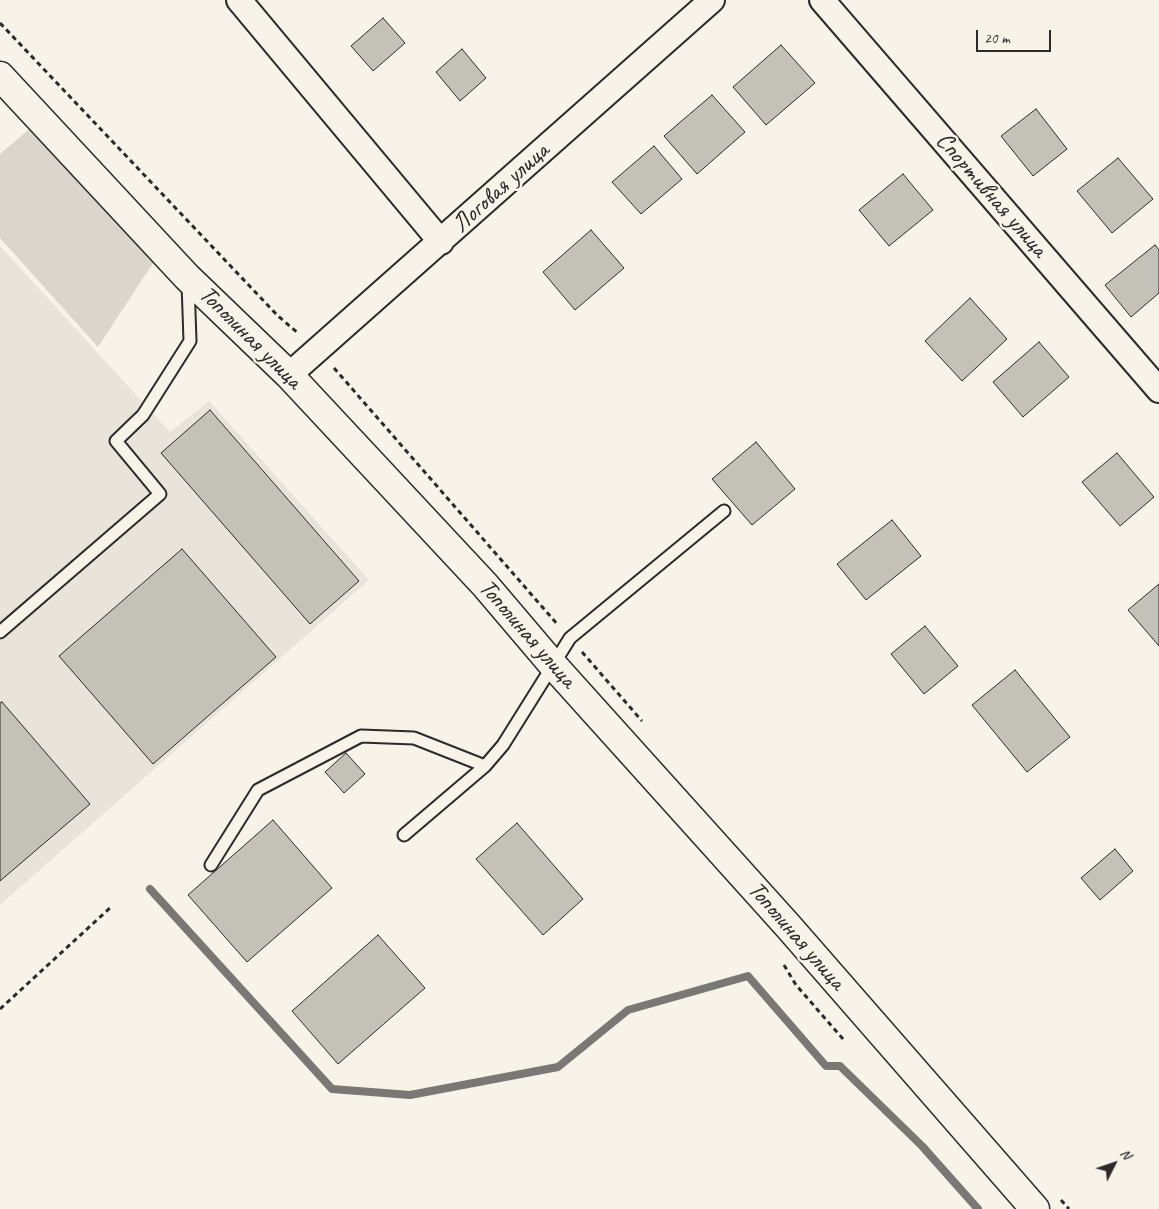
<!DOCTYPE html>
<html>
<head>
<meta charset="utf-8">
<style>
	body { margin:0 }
	#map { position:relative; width:1159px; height:1209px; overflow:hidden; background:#f7f3e8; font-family:Caveat,sans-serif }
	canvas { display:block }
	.north { position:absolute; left:1089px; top:1139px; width:50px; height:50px; -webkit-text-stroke:4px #f7f3e8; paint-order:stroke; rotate:49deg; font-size:14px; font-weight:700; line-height:20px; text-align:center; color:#2b2b2b }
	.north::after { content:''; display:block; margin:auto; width:18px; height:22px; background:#2b2b2b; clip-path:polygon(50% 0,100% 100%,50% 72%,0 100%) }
	.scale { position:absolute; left:976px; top:30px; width:75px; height:22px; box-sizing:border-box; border:2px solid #2b2b2b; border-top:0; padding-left:6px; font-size:15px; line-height:18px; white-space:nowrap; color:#2b2b2b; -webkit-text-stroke:4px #f7f3e8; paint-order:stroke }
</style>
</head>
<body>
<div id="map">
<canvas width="1159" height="1209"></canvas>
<div class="north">N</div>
<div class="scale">20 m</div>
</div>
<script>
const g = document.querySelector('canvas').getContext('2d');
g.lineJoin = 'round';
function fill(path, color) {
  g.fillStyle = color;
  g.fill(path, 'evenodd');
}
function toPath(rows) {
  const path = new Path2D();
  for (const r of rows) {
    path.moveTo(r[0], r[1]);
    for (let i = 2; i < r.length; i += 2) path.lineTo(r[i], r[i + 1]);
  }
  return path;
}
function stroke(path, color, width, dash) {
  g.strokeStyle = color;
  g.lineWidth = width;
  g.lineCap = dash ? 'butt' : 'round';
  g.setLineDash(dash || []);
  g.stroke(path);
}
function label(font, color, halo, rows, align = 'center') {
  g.font = font + ' Caveat,sans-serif';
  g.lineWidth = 5;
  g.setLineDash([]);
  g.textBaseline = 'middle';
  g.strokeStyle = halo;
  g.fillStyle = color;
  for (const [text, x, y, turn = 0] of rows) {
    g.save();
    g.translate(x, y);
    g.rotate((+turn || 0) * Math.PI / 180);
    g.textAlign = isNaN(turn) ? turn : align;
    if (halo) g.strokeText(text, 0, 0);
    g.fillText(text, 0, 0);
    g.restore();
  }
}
fill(toPath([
	[0,246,170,432,209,401,369,580,0,905]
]), '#e8e4da');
fill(toPath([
	[33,126,155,260,98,347,0,238,0,154]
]), '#dad6cc');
stroke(toPath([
	[150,889,332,1089,410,1095,558,1067,628,1010,748,976,826,1066,840,1066,922,1146,978,1209]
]), '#7a7874', 8);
const building = toPath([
	[383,18,405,43,373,71,351,46,383,18],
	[781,45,815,83,766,125,733,87,781,45],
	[462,49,486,78,460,101,436,72,462,49],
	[712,95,745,132,697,174,664,136,712,95],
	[1036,109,1067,149,1033,176,1001,136,1036,109],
	[654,146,682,179,641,214,612,182,654,146],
	[1118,158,1153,199,1112,233,1077,191,1118,158],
	[903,174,933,210,889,246,859,210,903,174],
	[591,230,624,268,575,310,543,272,591,230],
	[1155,245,1159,250,1159,293,1131,317,1105,285,1155,245],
	[970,298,1007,339,962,381,925,341,970,298],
	[1039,342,1069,377,1023,417,993,382,1039,342],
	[210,410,359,581,310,624,161,453,210,410],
	[756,442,795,489,752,525,712,479,756,442],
	[1117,453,1154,497,1120,526,1082,482,1117,453],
	[892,520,921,556,866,600,837,564,892,520],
	[182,549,276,657,153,764,59,656,182,549],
	[1159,584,1159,646,1128,610,1159,584],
	[925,626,958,666,924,694,891,654,925,626],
	[1015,670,1070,737,1027,772,972,705,1015,670],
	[2,702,90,804,0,881,0,703,2,702],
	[346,753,365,774,344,793,325,772,346,753],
	[273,820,332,888,247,962,188,895,273,820],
	[517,823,583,899,543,935,476,859,517,823],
	[1115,849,1133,871,1100,900,1081,878,1115,849],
	[378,935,425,988,338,1064,292,1011,378,935]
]);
fill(building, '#c4c1b9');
stroke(building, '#2b2b2b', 1);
const lane = toPath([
	[0,632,160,494,116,441,143,415,190,341,188,283],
	[404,835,485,766,503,745,570,638,724,511],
	[211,865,258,790,361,736,414,738,485,766]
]);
const street = toPath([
	[239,0,441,242],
	[822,0,1159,390],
	[289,375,712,0]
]);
const secondary = toPath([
	[0,76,187,277,289,375,485,585,553,665,788,926,1035,1209]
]);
stroke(lane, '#2b2b2b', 15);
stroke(street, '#2b2b2b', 28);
stroke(secondary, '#2b2b2b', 31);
stroke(toPath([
	[0,23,278,316,299,334],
	[334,368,558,625],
	[582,652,642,721],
	[784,965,796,985,843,1039],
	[0,1009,111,907],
	[1061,1200,1069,1209]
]), '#2b2b2b', 3, [5, 4]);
stroke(lane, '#f7f3e8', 11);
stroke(street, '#f7f3e8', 24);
stroke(secondary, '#f7f3e8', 28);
label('25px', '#2b2b2b', '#f7f3e8', [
	["Логовая улица",501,188,-42],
	["Спортивная улица",991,195,49],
	["Тополиная улица",250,338,45],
	["Тополиная улица",527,634,49],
	["Тополиная улица",796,936,49]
]);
</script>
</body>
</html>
